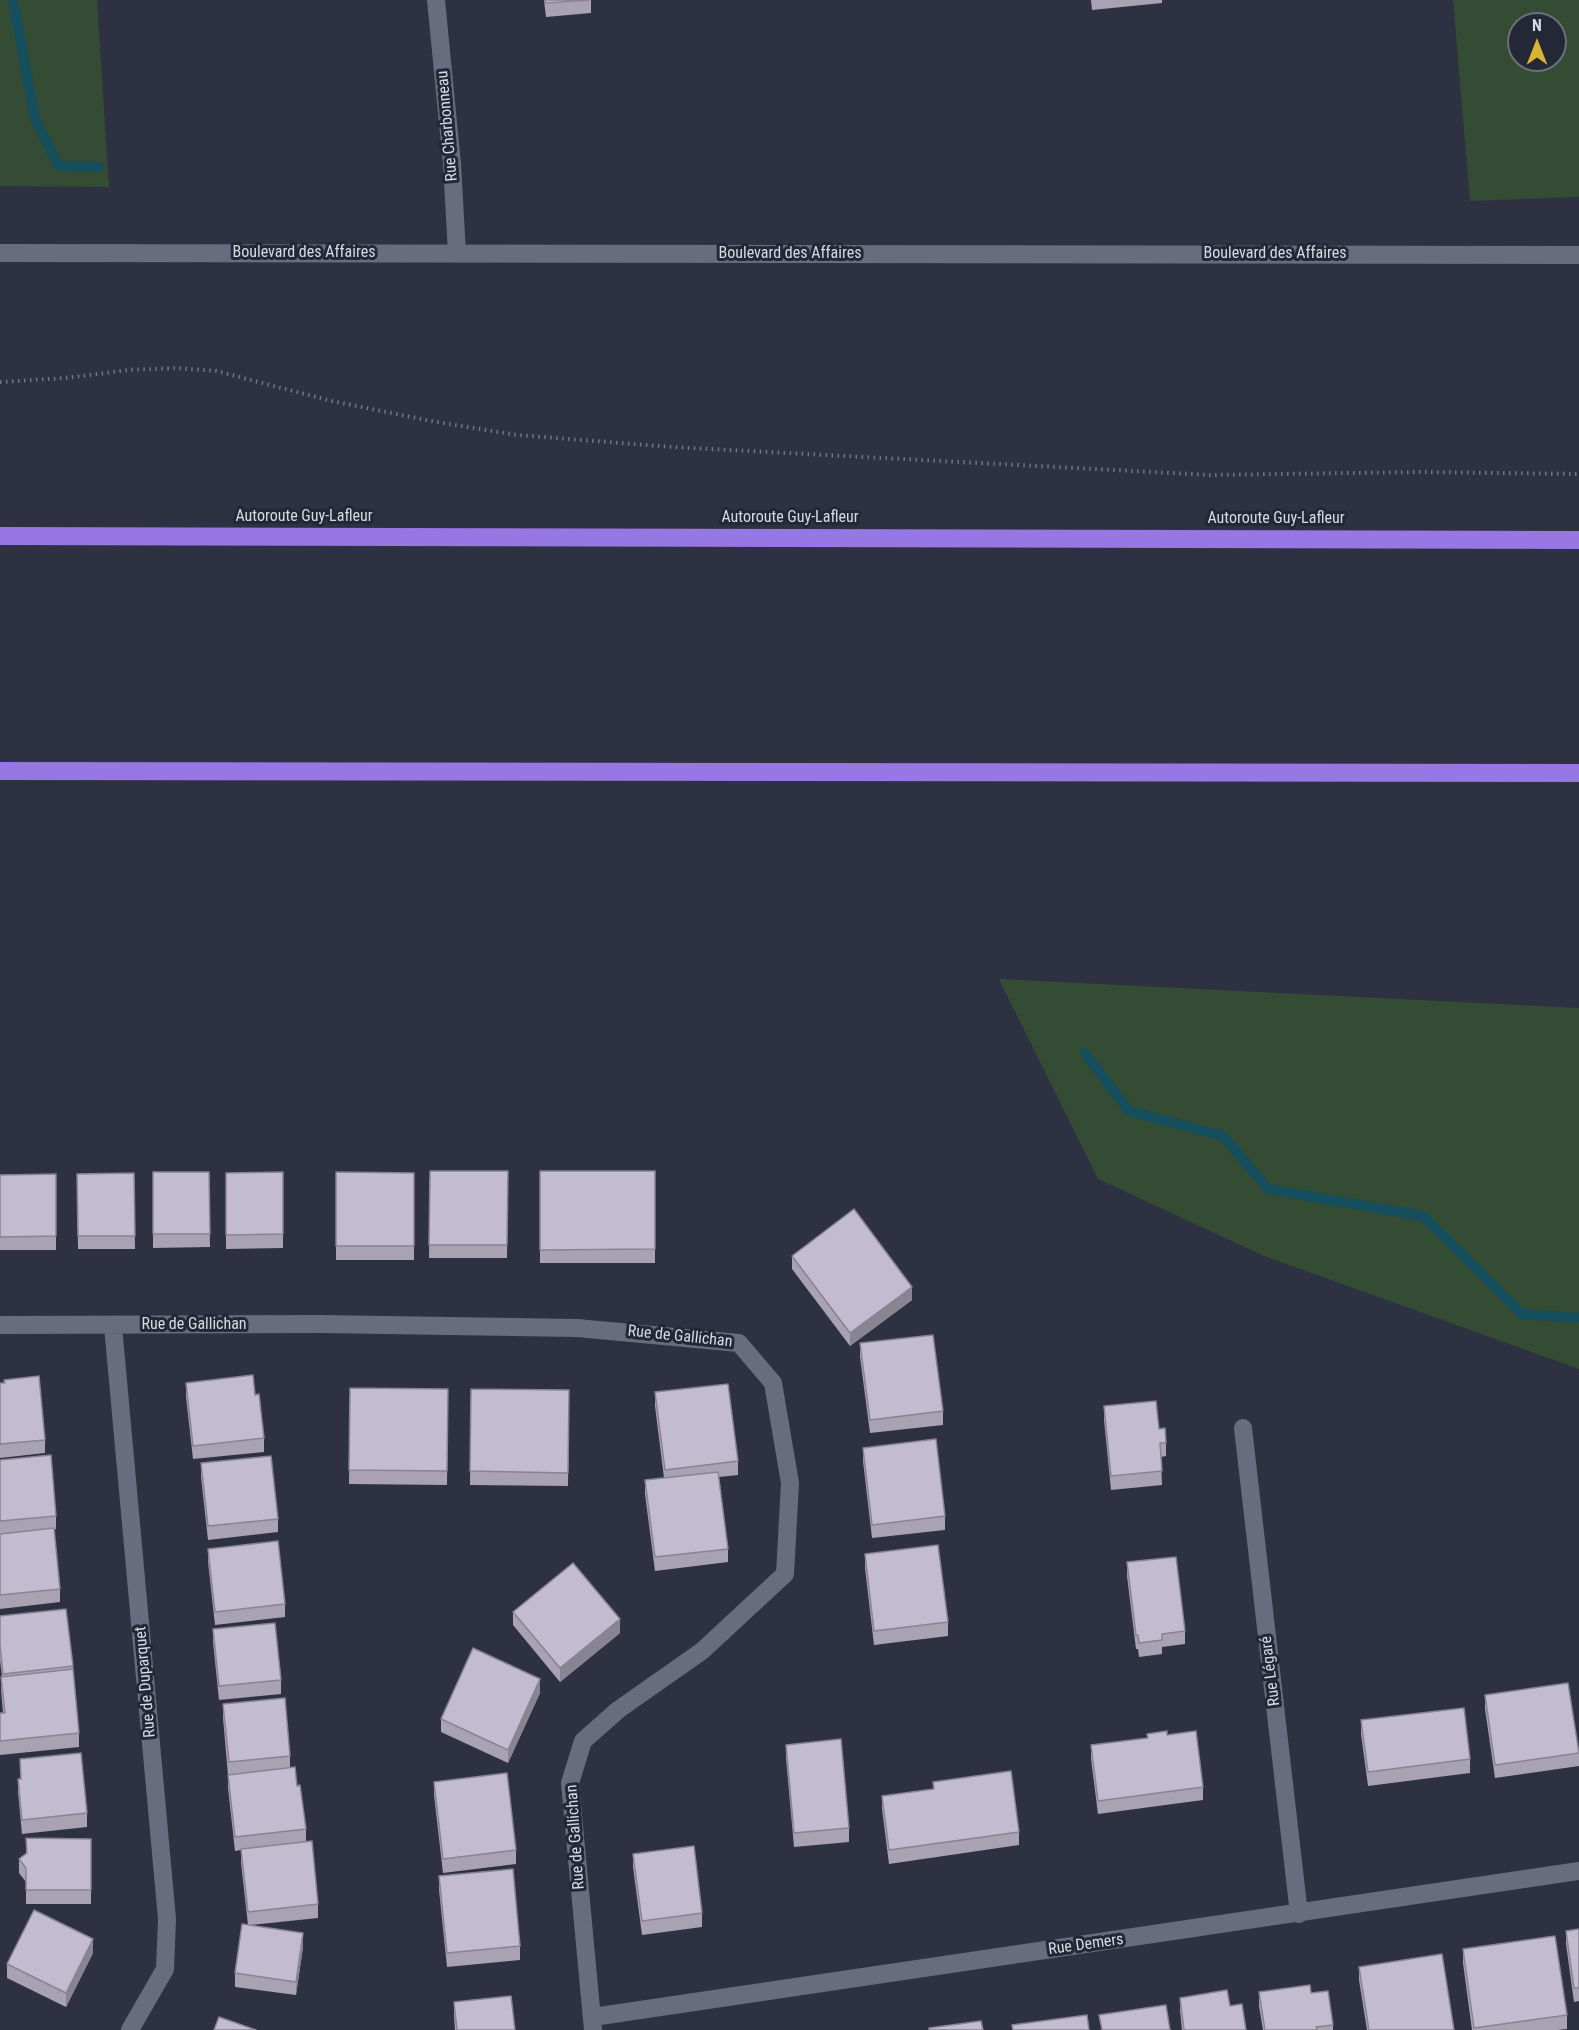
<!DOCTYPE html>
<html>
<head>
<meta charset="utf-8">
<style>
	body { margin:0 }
	#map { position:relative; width:1579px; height:2030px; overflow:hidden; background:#2e3141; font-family:"Roboto Condensed",sans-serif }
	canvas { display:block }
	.north { position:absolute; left:1507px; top:12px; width:60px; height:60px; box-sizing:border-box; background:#242736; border:2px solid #6c6f7c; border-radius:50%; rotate:0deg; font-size:16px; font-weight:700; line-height:24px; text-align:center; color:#d7dae4 }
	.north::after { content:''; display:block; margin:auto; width:21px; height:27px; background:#d7b434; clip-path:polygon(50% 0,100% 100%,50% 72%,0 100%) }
</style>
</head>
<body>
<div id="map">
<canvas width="1579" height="2030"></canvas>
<div class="north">N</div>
</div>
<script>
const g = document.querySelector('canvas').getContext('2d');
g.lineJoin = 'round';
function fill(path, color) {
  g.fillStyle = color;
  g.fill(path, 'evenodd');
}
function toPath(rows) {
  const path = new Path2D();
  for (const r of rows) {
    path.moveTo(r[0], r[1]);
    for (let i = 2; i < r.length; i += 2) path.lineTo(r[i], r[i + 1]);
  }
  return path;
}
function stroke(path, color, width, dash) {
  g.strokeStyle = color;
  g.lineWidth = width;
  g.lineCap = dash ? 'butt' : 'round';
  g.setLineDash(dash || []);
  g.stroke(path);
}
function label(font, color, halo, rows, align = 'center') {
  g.font = font + ' "Roboto Condensed",sans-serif';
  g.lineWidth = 6;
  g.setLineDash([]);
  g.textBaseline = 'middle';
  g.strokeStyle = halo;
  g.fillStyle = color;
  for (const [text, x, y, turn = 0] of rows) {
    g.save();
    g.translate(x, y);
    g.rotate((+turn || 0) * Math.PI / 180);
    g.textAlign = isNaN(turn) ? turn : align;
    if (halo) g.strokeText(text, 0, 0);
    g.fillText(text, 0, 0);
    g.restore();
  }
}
fill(toPath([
	[0,0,97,0,109,187,0,186],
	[1453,0,1579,0,1579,197,1470,201],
	[1519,24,1555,24,1555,60,1519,60],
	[999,979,1579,1008,1579,1369,1264,1256,1098,1179]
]), '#334c33');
stroke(toPath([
	[13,0,35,119,59,166,99,167],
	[1085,1053,1129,1111,1223,1136,1268,1189,1423,1216,1522,1314,1579,1318]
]), '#154e5c', 10);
stroke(toPath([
	[0,382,66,378,128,370,177,368,216,371,332,401,431,421,517,435,672,447,1210,475,1421,472,1579,474]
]), '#727582', 4, [1.5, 4.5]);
stroke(toPath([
	[436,0,452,164,457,253],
	[0,253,1579,255],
	[0,1325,322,1324,577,1328,739,1343,773,1383,790,1483,785,1574,702,1651,618,1710,583,1741,570,1783,593,2030],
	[113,1326,167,1919,165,1969,130,2030],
	[1243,1428,1299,1914],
	[593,2017,1579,1871]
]), '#686c7e', 18);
stroke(toPath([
	[0,536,1579,540],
	[0,771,1579,773]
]), '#9777e4', 18);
fill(toPath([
	[544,0,591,0,591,13,546,17],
	[1091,0,1162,0,1162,3,1092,10],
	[430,1171,508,1171,507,1258,429,1258],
	[540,1171,655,1171,655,1263,540,1263],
	[153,1172,209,1172,210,1247,153,1248],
	[283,1172,283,1248,226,1249,226,1173],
	[336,1172,414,1173,414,1260,336,1260],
	[134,1173,135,1249,78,1249,77,1174],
	[56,1174,56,1250,0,1250,0,1175],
	[792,1256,912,1300,850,1346,792,1269],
	[860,1343,943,1411,943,1425,870,1433,860,1357],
	[0,1383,45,1440,45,1453,0,1458],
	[186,1383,255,1395,264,1438,264,1452,193,1459,186,1397],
	[350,1388,448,1389,447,1485,349,1484],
	[471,1389,569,1390,568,1486,470,1485],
	[655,1392,738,1461,738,1475,719,1477,728,1549,728,1562,655,1571,645,1494,645,1480,664,1478,655,1406],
	[1104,1406,1159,1429,1166,1443,1166,1456,1161,1457,1162,1485,1111,1490,1104,1420],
	[863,1448,945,1516,945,1530,872,1538,863,1461],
	[0,1460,56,1516,56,1529,54,1530,60,1589,60,1602,0,1609],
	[201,1463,278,1519,278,1532,208,1540,201,1477],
	[208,1549,285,1604,285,1617,215,1625,208,1562],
	[865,1554,948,1622,948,1636,874,1645,865,1568],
	[1127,1562,1185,1631,1185,1644,1162,1647,1162,1654,1139,1657,1138,1649,1136,1649,1127,1576],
	[513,1612,620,1633,560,1682,513,1625],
	[0,1616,73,1666,79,1733,79,1747,0,1755,0,1713,3,1713,1,1690,1,1677,2,1677,0,1660],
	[213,1629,281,1680,281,1694,219,1700,213,1642],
	[540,1693,508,1763,441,1732,441,1719],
	[1485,1695,1579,1753,1579,1766,1495,1778,1485,1709],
	[223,1704,290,1756,290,1768,297,1786,306,1829,306,1842,318,1904,318,1918,251,1925,303,1947,296,1995,235,1987,235,1973,248,1925,241,1863,241,1850,235,1851,228,1788,228,1775,223,1718],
	[1361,1720,1470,1759,1470,1773,1368,1786,1361,1734],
	[1147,1734,1167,1735,1203,1787,1203,1800,1098,1814,1091,1759,1091,1745,1147,1738],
	[786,1745,849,1828,849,1842,794,1847,786,1758],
	[20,1759,87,1813,87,1827,22,1834,18,1792,18,1779,20,1779],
	[434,1782,516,1850,516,1864,443,1873,434,1795],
	[933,1782,1019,1832,1019,1845,889,1864,882,1809,882,1796,933,1789],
	[26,1838,91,1839,91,1904,26,1904,26,1882,19,1873,19,1859,26,1854],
	[633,1854,702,1913,702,1927,642,1935,633,1867],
	[439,1876,520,1946,520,1960,447,1967,439,1890],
	[1579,1929,1579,2001,1574,2002,1566,1944,1566,1931],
	[1463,1949,1567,2015,1567,2029,1558,2030,1472,2030,1463,1963],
	[93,1953,66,2007,7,1978,7,1964],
	[1359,1967,1454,2030,1367,2030,1359,1980],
	[1259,1992,1311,1993,1333,2025,1333,2030,1263,2030,1259,2006],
	[1180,1998,1230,2006,1246,2030,1182,2030,1180,2011],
	[454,2002,515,2030,455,2030,454,2016]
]), '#a8a2b3');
fill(toPath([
	[912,1287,912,1300,850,1346,850,1333],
	[620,1619,620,1633,560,1682,560,1668],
	[540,1679,540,1693,508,1763,508,1750],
	[303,1933,303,1947,296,1995,296,1982],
	[93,1939,93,1953,66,2007,66,1993]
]), '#888492');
const building = toPath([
	[545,0,589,0,546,3,545,0],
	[430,1171,508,1171,507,1245,429,1245,430,1171],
	[540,1171,655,1171,655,1249,540,1250,540,1171],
	[153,1172,209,1172,210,1234,153,1234,153,1172],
	[283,1172,283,1234,226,1235,226,1173,283,1172],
	[336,1172,414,1173,414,1246,336,1246,336,1172],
	[134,1173,135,1236,78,1236,77,1174,134,1173],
	[56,1174,56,1236,0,1237,0,1175,56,1174],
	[854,1209,912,1287,850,1333,792,1256,854,1209],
	[933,1335,943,1411,870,1420,860,1343,933,1335],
	[253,1375,255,1395,259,1394,264,1438,193,1446,186,1383,253,1375],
	[39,1376,45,1440,0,1444,0,1383,5,1383,4,1380,39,1376],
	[728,1384,738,1461,665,1470,655,1392,728,1384],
	[350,1388,448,1389,447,1471,349,1470,350,1388],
	[471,1389,569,1390,568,1473,470,1471,471,1389],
	[1156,1401,1159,1429,1165,1428,1166,1443,1160,1443,1162,1471,1111,1476,1104,1406,1156,1401],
	[936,1439,945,1516,872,1525,863,1448,936,1439],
	[51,1455,56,1516,0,1521,0,1460,51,1455],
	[271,1456,278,1519,208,1526,201,1463,271,1456],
	[718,1472,728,1549,655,1557,645,1480,718,1472],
	[54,1528,60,1589,0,1595,0,1534,54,1528],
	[278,1541,285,1604,215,1612,208,1549,278,1541],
	[938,1545,948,1622,874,1631,865,1554,938,1545],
	[1176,1557,1185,1631,1162,1634,1162,1640,1139,1643,1138,1635,1136,1635,1127,1562,1176,1557],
	[573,1563,620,1619,560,1668,513,1612,573,1563],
	[66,1609,73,1666,3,1674,0,1646,0,1616,66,1609],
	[275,1623,281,1680,219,1686,213,1629,275,1623],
	[473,1648,540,1679,508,1750,441,1719,473,1648],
	[73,1669,79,1733,0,1741,0,1713,5,1713,1,1677,73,1669],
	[1568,1683,1579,1753,1495,1765,1485,1695,1568,1683],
	[285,1698,290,1756,229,1762,223,1704,285,1698],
	[1464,1708,1470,1759,1368,1772,1361,1720,1464,1708],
	[1167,1731,1167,1735,1196,1731,1203,1787,1098,1801,1091,1745,1148,1738,1147,1734,1167,1731],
	[841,1739,849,1828,794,1833,786,1745,841,1739],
	[81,1753,87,1813,22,1820,18,1779,21,1779,20,1759,81,1753],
	[295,1767,297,1786,300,1785,306,1829,235,1837,228,1775,295,1767],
	[1011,1771,1019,1832,889,1850,882,1796,934,1789,933,1782,1011,1771],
	[507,1773,516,1850,443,1859,434,1782,507,1773],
	[26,1838,91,1839,91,1890,26,1890,26,1868,19,1859,27,1853,26,1838],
	[312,1841,318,1904,248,1912,241,1849,312,1841],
	[694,1846,702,1913,642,1921,633,1854,694,1846],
	[513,1869,520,1946,447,1953,439,1876,513,1869],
	[34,1910,93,1939,66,1993,7,1964,34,1910],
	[242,1924,303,1933,296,1982,235,1973,242,1924],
	[1579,1929,1579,1988,1574,1988,1566,1931,1579,1929],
	[1555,1936,1567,2015,1474,2028,1463,1949,1555,1936],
	[1442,1954,1454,2030,1369,2030,1359,1967,1442,1954],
	[1310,1985,1311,1993,1328,1991,1333,2025,1316,2027,1317,2030,1265,2030,1259,1992,1310,1985],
	[1227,1990,1230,2006,1242,2004,1246,2030,1184,2030,1180,1998,1227,1990],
	[511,1996,515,2030,457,2030,454,2002,511,1996],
	[1166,2005,1170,2030,1102,2030,1099,2015,1166,2005],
	[1087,2015,1089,2030,1013,2030,1012,2025,1087,2015],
	[219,2017,256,2030,214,2030,219,2017],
	[981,2021,983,2030,929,2030,929,2028,981,2021]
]);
fill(building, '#c3bcd0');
stroke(building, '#888492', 1.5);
label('16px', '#d7dae4', '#242736', [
	["Rue Charbonneau",448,126,-95],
	["Boulevard des Affaires",304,253],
	["Boulevard des Affaires",790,254],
	["Boulevard des Affaires",1275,254],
	["Autoroute Guy-Lafleur",304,517],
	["Autoroute Guy-Lafleur",790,518],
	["Autoroute Guy-Lafleur",1276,519],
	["Rue de Gallichan",194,1325],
	["Rue de Gallichan",680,1337,6],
	["Rue Légaré",1271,1671,-97],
	["Rue de Duparquet",146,1682,-95],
	["Rue de Gallichan",576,1837,-94],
	["Rue Demers",1086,1945,-8]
]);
</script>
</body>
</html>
